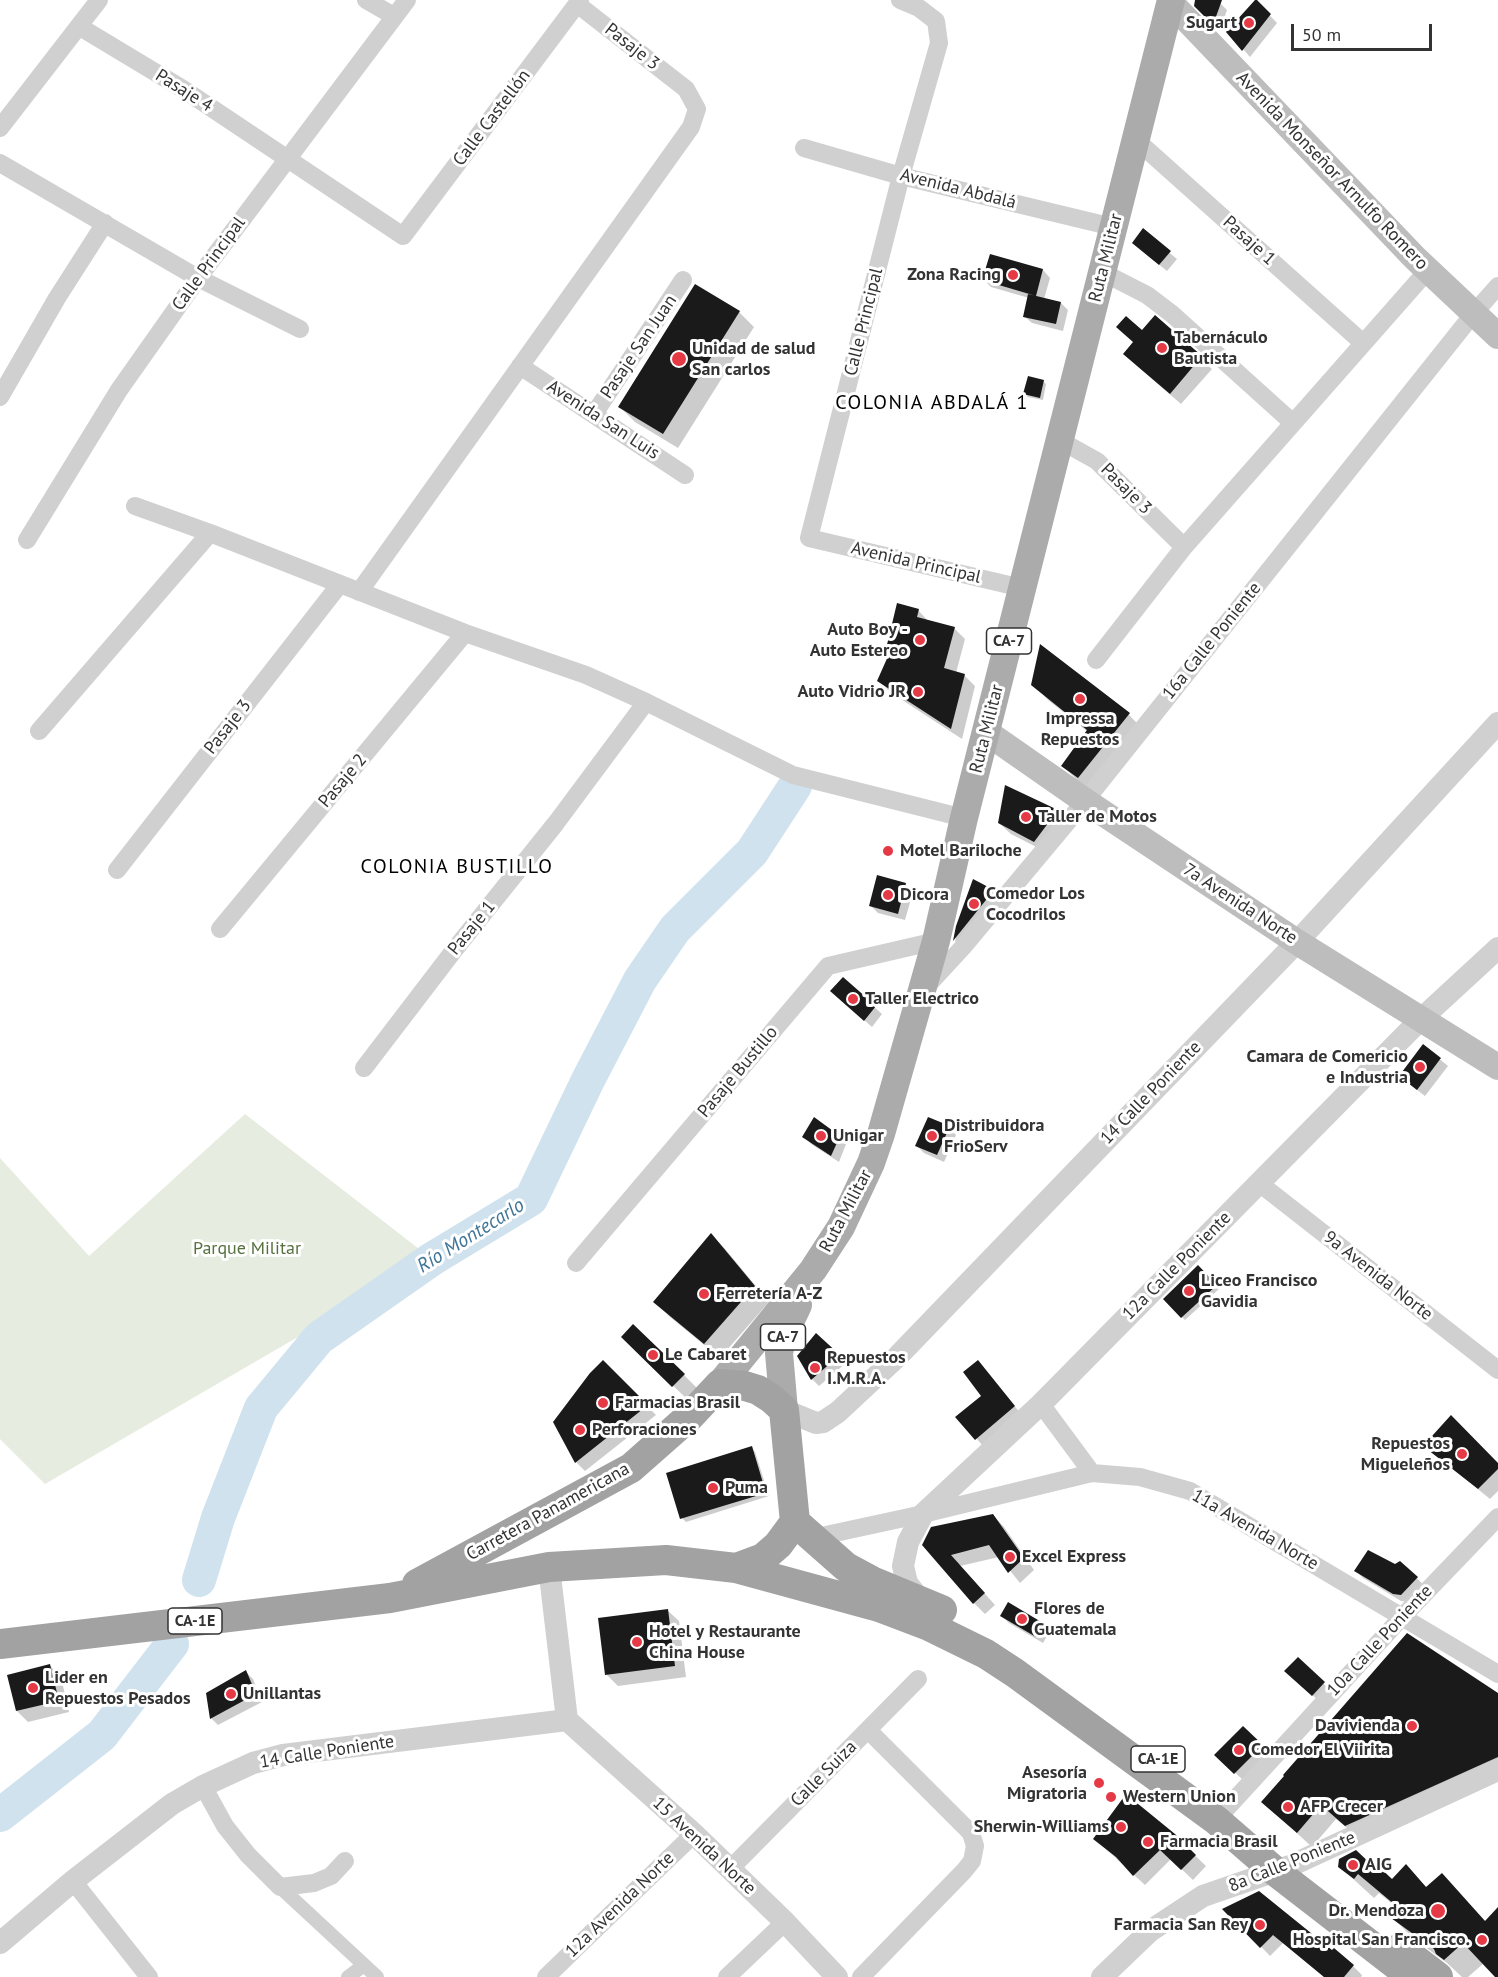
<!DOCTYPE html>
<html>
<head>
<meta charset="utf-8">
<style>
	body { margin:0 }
	#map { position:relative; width:1498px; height:1977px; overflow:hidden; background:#fff; font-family:"PT Sans",sans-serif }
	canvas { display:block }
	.scale { position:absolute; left:1291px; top:24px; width:141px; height:27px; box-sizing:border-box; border:3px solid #333; border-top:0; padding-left:8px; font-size:18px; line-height:21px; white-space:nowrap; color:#333; -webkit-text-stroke:4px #fff; paint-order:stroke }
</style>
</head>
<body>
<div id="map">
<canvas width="1498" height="1977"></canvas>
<div class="scale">50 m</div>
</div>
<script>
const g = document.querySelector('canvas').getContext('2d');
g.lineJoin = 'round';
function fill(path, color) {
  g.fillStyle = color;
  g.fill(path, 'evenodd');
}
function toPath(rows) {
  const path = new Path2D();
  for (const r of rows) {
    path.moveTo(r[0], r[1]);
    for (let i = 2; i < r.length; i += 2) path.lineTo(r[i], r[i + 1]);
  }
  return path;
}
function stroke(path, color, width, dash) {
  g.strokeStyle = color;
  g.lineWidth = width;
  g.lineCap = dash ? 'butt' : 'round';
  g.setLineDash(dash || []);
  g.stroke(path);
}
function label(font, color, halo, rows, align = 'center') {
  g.font = font + ' "PT Sans",sans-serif';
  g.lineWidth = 6;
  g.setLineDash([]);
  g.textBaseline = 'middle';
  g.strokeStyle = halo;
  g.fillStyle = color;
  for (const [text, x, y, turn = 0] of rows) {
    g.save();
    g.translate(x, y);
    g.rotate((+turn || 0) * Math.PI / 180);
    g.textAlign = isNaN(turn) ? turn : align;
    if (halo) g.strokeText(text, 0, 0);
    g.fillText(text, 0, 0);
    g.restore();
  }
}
fill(toPath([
	[245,1114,432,1259,45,1484,0,1439,0,1158,89,1256]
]), '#e6ecdf');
fill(toPath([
	[1197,0,1220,3,1227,10,1220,30,1196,5],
	[1256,1,1277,23,1250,57,1228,32],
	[1143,231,1177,259,1167,271,1141,250],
	[991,256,1043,270,1050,278,1044,299,1061,303,1068,310,1063,331,1032,323,1024,316,1029,298,991,287,984,280],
	[739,312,754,327,678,448,635,422,620,407],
	[1155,317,1212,369,1181,404,1136,365,1134,343],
	[1043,381,1046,384,1043,400,1028,397,1025,393],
	[918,610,929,622,954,628,965,639,956,673,964,675,975,686,962,739,890,692,879,681,890,655,887,652],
	[1033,684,1129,715,1144,730,1094,792,1078,781,1063,766,1088,732,1048,700],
	[1006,788,1057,811,1068,822,1046,852,1011,834,999,823],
	[974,881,994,891,1001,898,961,947,955,941],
	[905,884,913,892,905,920,878,913,871,906],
	[843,979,882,1014,872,1027,839,998],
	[1424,1046,1448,1066,1425,1096,1408,1083],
	[949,1128,956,1135,944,1162,924,1153,917,1146],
	[804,1136,839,1137,846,1144,839,1162,811,1144],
	[712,1235,726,1250,769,1302,720,1358,670,1317,655,1302],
	[1198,1267,1219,1289,1185,1320,1165,1300],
	[816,1335,846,1363,819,1386,812,1379],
	[638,1352,684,1375,699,1390,688,1400],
	[603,1362,656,1415,585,1471,576,1462,555,1423],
	[985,1370,1021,1414,983,1446,958,1417,983,1396],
	[1425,1446,1498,1465,1498,1491,1490,1499],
	[751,1448,755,1452,769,1496,686,1522,682,1518],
	[993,1515,1004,1527,1034,1570,1020,1583,999,1557,960,1566,995,1605,985,1614,974,1603,932,1529],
	[1400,1563,1424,1585,1408,1602,1401,1601,1363,1578,1356,1571,1395,1566],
	[1008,1604,1043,1624,1050,1631,1043,1643,1009,1623,1002,1616],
	[667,1610,679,1621,686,1677,618,1686,607,1675],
	[1298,1659,1331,1691,1320,1702,1294,1678],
	[50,1666,61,1677,69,1712,28,1722,17,1711],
	[246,1672,253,1679,262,1702,218,1725,211,1718],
	[1498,1695,1498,1777,1362,1840,1336,1819,1312,1847,1263,1802],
	[1243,1728,1269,1753,1243,1780,1216,1755],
	[1174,1835,1206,1866,1193,1880,1171,1859,1145,1885,1095,1839],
	[1339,1866,1373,1868,1393,1881,1406,1867,1427,1888,1442,1875,1486,1922,1498,1909,1498,1977,1484,1963,1468,1977,1462,1977,1447,1963,1413,1938,1393,1918,1401,1911,1379,1893,1374,1898],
	[1225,1909,1332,1952,1353,1966,1362,1975,1361,1977,1324,1977,1283,1943,1270,1956]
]), '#0003');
stroke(toPath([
	[199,1580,218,1518,261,1408,319,1338,432,1259,531,1199,588,1080,640,980,675,929,752,852,795,786],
	[0,1815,102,1735,172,1644]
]), '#cfe2ee', 34);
fill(toPath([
	[1195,0,1222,0,1213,25,1194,6],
	[1255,0,1257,0,1271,14,1242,51,1226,32],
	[1143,228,1171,251,1159,265,1132,243],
	[990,254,1043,269,1036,296,982,280],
	[695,284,740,311,663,434,618,407],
	[1028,294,1061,302,1056,324,1023,317],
	[1155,315,1202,356,1170,394,1123,354,1133,342,1116,327,1126,316,1142,330],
	[1028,376,1044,380,1040,398,1023,394],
	[897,603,919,609,917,617,955,627,944,668,965,674,951,729,877,681,889,654,885,653],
	[1040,644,1130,713,1078,778,1061,766,1087,730,1031,685],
	[1005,785,1058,810,1034,842,998,823],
	[877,875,906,883,898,914,869,906],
	[973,879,994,890,953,941,956,926],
	[843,977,876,1006,864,1021,830,991],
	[1423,1044,1441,1058,1417,1090,1399,1076],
	[814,1117,840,1136,831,1156,802,1137],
	[928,1117,950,1126,937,1155,915,1146],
	[711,1233,755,1286,704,1344,653,1302],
	[1198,1265,1217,1285,1181,1318,1163,1299],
	[633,1324,685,1374,672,1387,621,1337],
	[816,1333,840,1355,811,1380,797,1356],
	[603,1360,648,1405,575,1463,553,1422,590,1373],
	[978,1360,1015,1406,975,1440,955,1417,981,1396,963,1372],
	[1451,1415,1498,1463,1498,1469,1478,1489,1423,1446],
	[752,1446,766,1493,680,1519,666,1473],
	[993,1514,1024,1558,1008,1573,989,1545,951,1555,985,1593,973,1604,922,1545,931,1527],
	[1368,1550,1395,1564,1400,1561,1418,1577,1401,1595,1393,1594,1354,1571],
	[1008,1602,1043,1623,1036,1637,1000,1616],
	[668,1609,675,1666,605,1675,598,1618],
	[1407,1633,1498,1693,1498,1757,1345,1826,1321,1805,1297,1833,1261,1802,1284,1776,1283,1775],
	[1298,1657,1325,1682,1312,1696,1284,1671],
	[50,1664,59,1701,16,1711,7,1675],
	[246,1670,256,1694,210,1719,206,1693],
	[1243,1726,1263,1745,1234,1774,1214,1755],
	[1126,1794,1175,1834,1196,1855,1181,1870,1160,1850,1133,1876,1116,1857,1093,1839],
	[1356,1850,1373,1866,1375,1863,1392,1879,1406,1864,1426,1887,1442,1873,1485,1921,1498,1907,1498,1977,1495,1977,1463,1943,1444,1960,1436,1954,1434,1949,1391,1918,1401,1910,1358,1874,1354,1879,1338,1867,1339,1859],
	[1259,1891,1332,1950,1334,1948,1354,1965,1344,1977,1324,1977,1273,1935,1260,1948,1222,1909]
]), '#1a1a1a');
stroke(toPath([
	[280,1887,377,1977],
	[348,1977,364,1965]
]), '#d0d0d0', 14);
stroke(toPath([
	[366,0,394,16],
	[900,0,919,8,936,21,939,43,901,176,809,538,1022,588],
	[80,27,183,89,403,236,580,0],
	[0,128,99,0],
	[1135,139,1363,343],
	[804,148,901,176,1113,227],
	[0,163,198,278,300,329],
	[1102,272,1147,295,1172,314,1293,423],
	[520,366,685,475],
	[0,397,57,298,105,223],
	[594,414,683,280],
	[1061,441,1097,461,1184,547],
	[135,506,210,533,465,633,586,675,646,702,793,775,964,818],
	[27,540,119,390,198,278,407,0],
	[359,592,691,127,697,109,686,89,577,4],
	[1096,660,1184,547,1428,270],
	[39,731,210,533],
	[117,870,340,584],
	[220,929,465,633],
	[927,986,963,947,1085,801,1474,313,1498,286],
	[364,1068,455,949,556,823,646,702],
	[1259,1183,1498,1370],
	[576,1263,828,966,936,941],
	[1041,1404,1092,1473],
	[812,1538,923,1514,1092,1473,1140,1477,1190,1491,1498,1674],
	[203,1786,225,1826,248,1855,280,1887,314,1883,331,1876,345,1861],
	[1216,1820,1403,1616,1498,1517],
	[730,1869,918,1679],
	[73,1881,149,1977],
	[546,1977,694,1834],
	[727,1977,785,1922],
	[861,1977,964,1871,972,1861,975,1846,971,1833,868,1730]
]), '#d0d0d0', 18);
stroke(toPath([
	[784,1410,816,1423,823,1422,838,1412,897,1357,1297,942,1498,723],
	[549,1567,567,1720],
	[921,1601,907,1583,903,1566,908,1542,923,1514,1041,1404,1420,1020,1498,948],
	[567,1720,694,1834,785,1922,837,1977],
	[0,1943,73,1881,172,1804,203,1786,253,1763,283,1755,567,1720],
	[1102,1977,1150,1931,1203,1896,1290,1866,1498,1770]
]), '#d0d0d0', 22);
stroke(toPath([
	[1170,2,1415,258,1498,336],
	[986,732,1085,801,1297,942,1498,1067]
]), '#bdbdbd', 26);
stroke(toPath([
	[720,1384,813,1270,841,1227,871,1163,881,1134,936,941,964,818,1171,0],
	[784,1410,779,1353,782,1339,798,1305]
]), '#ababab', 28);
stroke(toPath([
	[736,1568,763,1558,778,1545,795,1522],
	[417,1584,631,1468,690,1416,720,1384,745,1386,758,1390,772,1399,784,1410,795,1522,846,1567,872,1581,942,1610],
	[0,1644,390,1598,549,1567,666,1560,736,1568,879,1607,929,1626,986,1654,1015,1673,1216,1820,1276,1872,1412,1977],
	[1400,1948,1438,1977]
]), '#a2a2a2', 30);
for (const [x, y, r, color] of [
	[1249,23,6,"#e63946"],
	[1013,275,6,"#e63946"],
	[1162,348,6,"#e63946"],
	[679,359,8,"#e63946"],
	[920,640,6,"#e63946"],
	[918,692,6,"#e63946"],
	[1080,699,6,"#e63946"],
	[1026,817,6,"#e63946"],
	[888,851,6,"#e63946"],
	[888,895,6,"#e63946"],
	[974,904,6,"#e63946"],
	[853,999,6,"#e63946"],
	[1420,1067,6,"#e63946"],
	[821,1136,6,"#e63946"],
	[932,1136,6,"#e63946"],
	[1189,1291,6,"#e63946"],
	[704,1294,6,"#e63946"],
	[653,1355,6,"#e63946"],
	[815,1368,6,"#e63946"],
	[603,1403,6,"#e63946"],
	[580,1430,6,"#e63946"],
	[1462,1454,6,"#e63946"],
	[713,1488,6,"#e63946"],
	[1010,1557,6,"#e63946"],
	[1022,1619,6,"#e63946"],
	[637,1642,6,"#e63946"],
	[33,1688,6,"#e63946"],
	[231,1694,6,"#e63946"],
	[1412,1726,6,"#e63946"],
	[1239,1750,6,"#e63946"],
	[1099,1783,6,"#e63946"],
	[1111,1797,6,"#e63946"],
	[1288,1807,6,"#e63946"],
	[1121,1827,6,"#e63946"],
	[1148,1842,6,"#e63946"],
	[1353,1865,6,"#e63946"],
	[1438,1911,8,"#e63946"],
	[1260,1925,6,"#e63946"],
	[1482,1940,6,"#e63946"]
]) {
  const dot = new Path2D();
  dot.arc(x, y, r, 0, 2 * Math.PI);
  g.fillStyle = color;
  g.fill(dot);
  stroke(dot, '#fff', 2);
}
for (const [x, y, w] of [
	[1009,641,45],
	[783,1337,45],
	[195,1621,54],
	[1158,1759,54]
]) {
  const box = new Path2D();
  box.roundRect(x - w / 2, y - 13, w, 26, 4.5);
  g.fillStyle = '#fff';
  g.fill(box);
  stroke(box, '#333', 1.5);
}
label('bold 16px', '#333', null, [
	["CA-7",1009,641],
	["CA-7",783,1337],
	["CA-1E",195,1621],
	["CA-1E",1158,1759]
]);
label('bold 18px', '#333', '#fff', [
	["Sugart",1237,23,"right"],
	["Zona Racing",1001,275,"right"],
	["Tabernáculo",1174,338],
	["Bautista",1174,359],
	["Unidad de salud",692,349],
	["San carlos",692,370],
	["Auto Boy -",908,630,"right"],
	["Auto Estereo",908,651,"right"],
	["Auto Vidrio JR",906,692,"right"],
	["Impressa",1080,719,"center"],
	["Repuestos",1080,740,"center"],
	["Taller de Motos",1038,817],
	["Motel Bariloche",900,851],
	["Comedor Los",986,894],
	["Cocodrilos",986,915],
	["Dicora",900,895],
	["Taller Electrico",865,999],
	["Camara de Comericio",1408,1057,"right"],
	["e Industria",1408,1078,"right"],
	["Distribuidora",944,1126],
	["FrioServ",944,1147],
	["Unigar",833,1136],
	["Liceo Francisco",1201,1281],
	["Gavidia",1201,1302],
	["Ferretería A-Z",716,1294],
	["Le Cabaret",665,1355],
	["Repuestos",827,1358],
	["I.M.R.A.",827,1379],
	["Farmacias Brasil",615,1403],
	["Perforaciones",592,1430],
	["Repuestos",1450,1444,"right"],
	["Migueleños",1450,1465,"right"],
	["Puma",725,1488],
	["Excel Express",1022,1557],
	["Flores de",1034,1609],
	["Guatemala",1034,1630],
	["Hotel y Restaurante",649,1632],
	["China House",649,1653],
	["Lider en",45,1678],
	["Repuestos Pesados",45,1699],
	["Unillantas",243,1694],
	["Davivienda",1400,1726,"right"],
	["Comedor El Viirita",1251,1750],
	["Asesoría",1087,1773,"right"],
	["Migratoria",1087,1794,"right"],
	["Western Union",1123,1797],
	["AFP Crecer",1300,1807],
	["Sherwin-Williams",1109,1827,"right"],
	["Farmacia Brasil",1160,1842],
	["AIG",1365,1865],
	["Dr. Mendoza",1424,1911,"right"],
	["Farmacia San Rey",1248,1925,"right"],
	["Hospital San Francisco.",1470,1940,"right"]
], 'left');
label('18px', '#333', '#fff', [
	["Pasaje 3",632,47,38],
	["Pasaje 4",184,91,32],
	["Calle Castellón",492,118,-53],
	["Avenida Monseñor Arnulfo Romero",1332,171,46],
	["Avenida Abdalá",958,189,14],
	["Pasaje 1",1249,241,42],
	["Ruta Militar",1106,258,-76],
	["Calle Principal",209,264,-54],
	["Calle Principal",864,322,-76],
	["Pasaje San Juan",639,347,-56],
	["Avenida San Luis",603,420,33],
	["Pasaje 3",1126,489,45],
	["Avenida Principal",916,563,13],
	["16a Calle Poniente",1212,641,-51],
	["Pasaje 3",228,727,-52],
	["Ruta Militar",987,729,-76],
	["Pasaje 2",343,781,-50],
	["7a Avenida Norte",1240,904,33],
	["Pasaje 1",472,928,-51],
	["Pasaje Bustillo",738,1072,-50],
	["14 Calle Poniente",1151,1093,-46],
	["Ruta Militar",846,1211,-62],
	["12a Calle Poniente",1177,1266,-45],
	["9a Avenida Norte",1378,1276,38],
	["Carretera Panamericana",548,1512,-29],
	["11a Avenida Norte",1255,1530,30],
	["10a Calle Poniente",1380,1641,-47],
	["14 Calle Poniente",327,1752,-9],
	["Calle Suiza",824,1774,-45],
	["15 Avenida Norte",704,1846,43],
	["8a Calle Poniente",1292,1862,-22],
	["12a Avenida Norte",620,1905,-44]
]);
label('18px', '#56703f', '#fff', [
	["Parque Militar",247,1249]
]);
g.letterSpacing = '1.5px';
label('20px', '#000', '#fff', [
	["COLONIA ABDALÁ 1",932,403],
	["COLONIA BUSTILLO",457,867]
]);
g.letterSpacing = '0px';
label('italic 20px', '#3f7597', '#fff', [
	["Río Montecarlo",471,1236,-32]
]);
</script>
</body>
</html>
